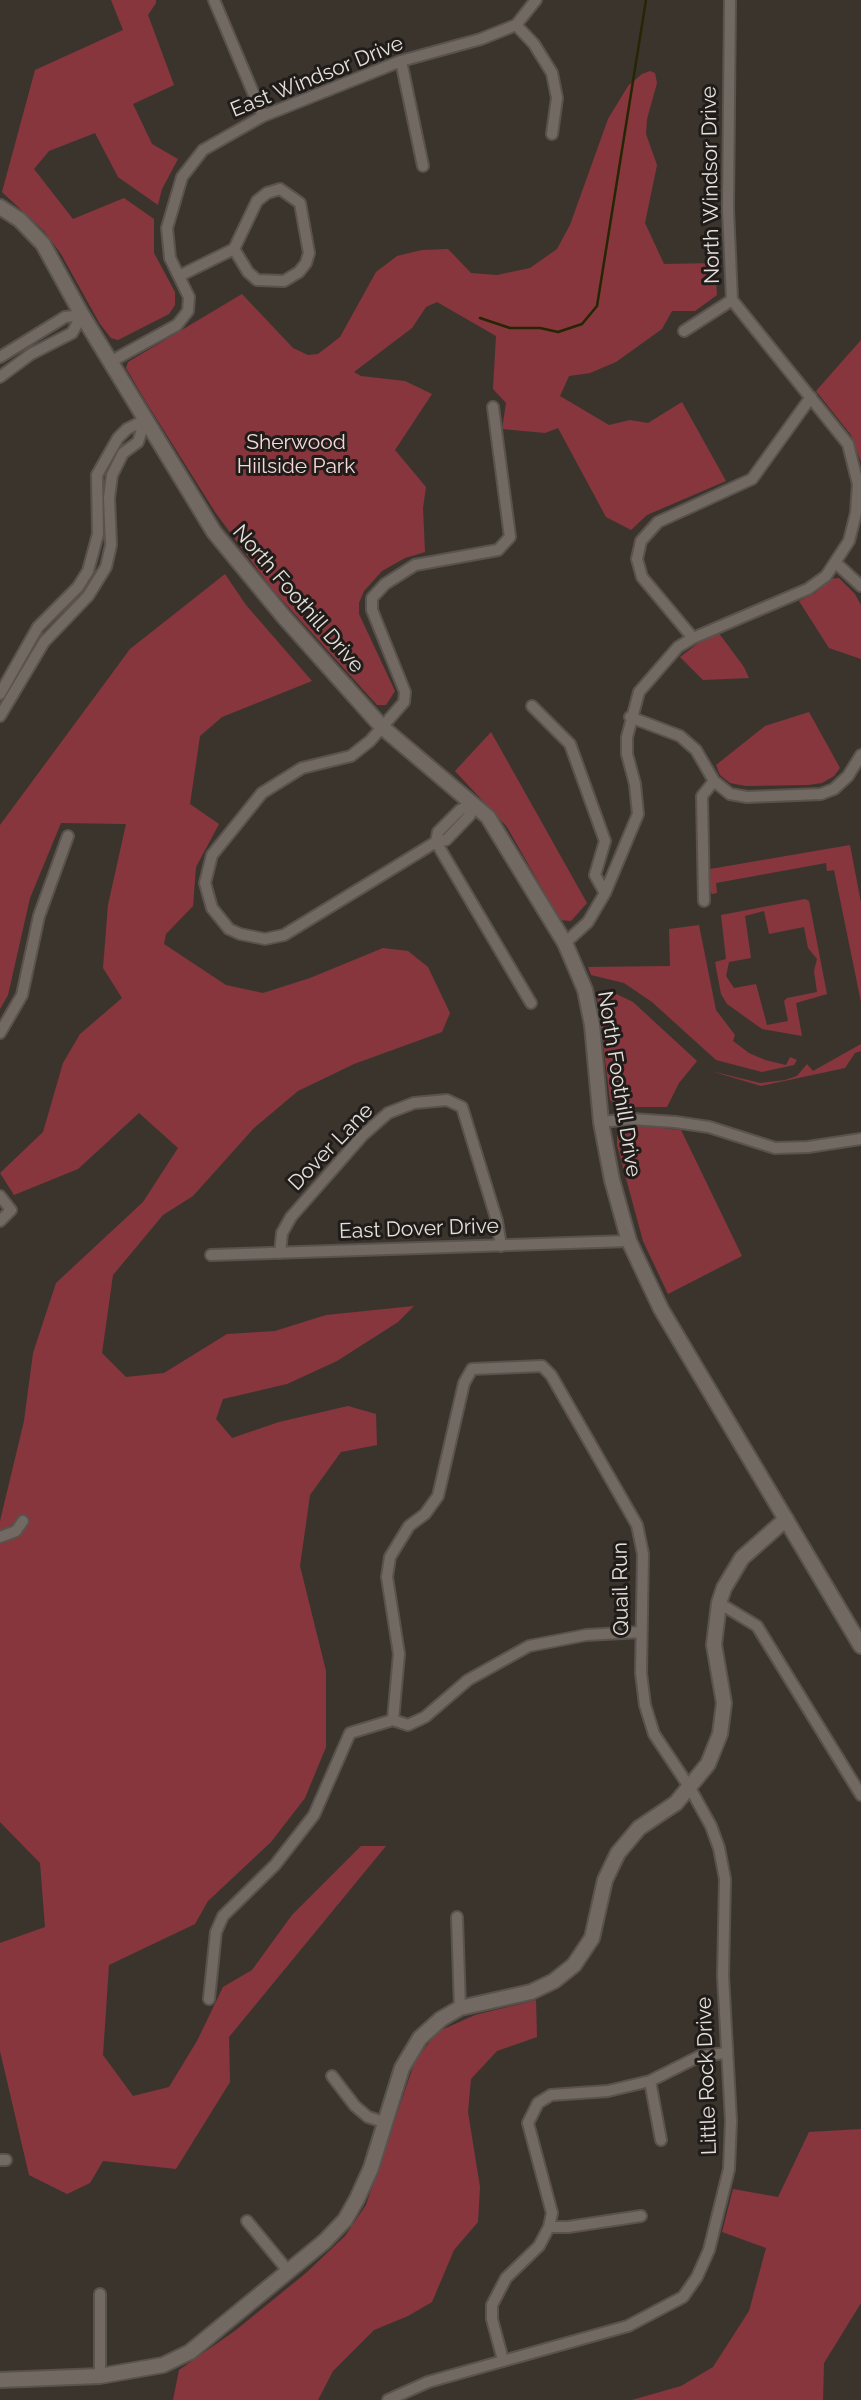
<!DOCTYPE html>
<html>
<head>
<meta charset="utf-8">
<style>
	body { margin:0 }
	canvas { display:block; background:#3b342d }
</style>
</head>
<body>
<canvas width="861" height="2400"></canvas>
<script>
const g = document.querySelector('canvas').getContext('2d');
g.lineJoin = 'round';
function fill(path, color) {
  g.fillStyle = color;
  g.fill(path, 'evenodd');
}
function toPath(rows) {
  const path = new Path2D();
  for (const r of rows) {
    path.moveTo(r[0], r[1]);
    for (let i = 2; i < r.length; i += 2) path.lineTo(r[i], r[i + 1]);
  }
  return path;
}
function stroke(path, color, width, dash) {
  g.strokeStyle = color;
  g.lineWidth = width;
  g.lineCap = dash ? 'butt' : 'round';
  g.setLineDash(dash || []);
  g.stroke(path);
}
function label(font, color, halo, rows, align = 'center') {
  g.font = font + ' Raleway,sans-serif';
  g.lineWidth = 6;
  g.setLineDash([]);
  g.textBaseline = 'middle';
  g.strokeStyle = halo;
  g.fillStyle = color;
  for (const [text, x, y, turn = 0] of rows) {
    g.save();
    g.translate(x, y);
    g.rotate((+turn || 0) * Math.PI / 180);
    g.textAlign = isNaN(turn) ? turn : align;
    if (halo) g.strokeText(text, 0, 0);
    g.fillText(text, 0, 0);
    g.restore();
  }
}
fill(toPath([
	[111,0,156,0,156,3,148,15,174,85,133,104,152,144,178,159,162,189,158,205,118,177,95,133,49,151,34,169,73,219,124,198,154,219,154,253,175,292,175,305,169,314,118,340,111,338,100,324,61,254,44,231,2,192,35,70,123,30],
	[650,71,655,73,657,83,647,119,646,134,657,165,645,223,664,264,715,263,717,295,695,311,672,311,662,329,616,362,590,373,569,376,560,396,609,425,630,420,648,423,682,402,726,481,647,515,631,530,606,517,558,428,545,433,502,429,506,403,493,389,496,336,437,302,426,307,412,328,354,372,361,376,405,381,432,394,395,450,426,487,423,508,425,552,405,558,382,571,364,591,359,603,359,614,395,691,386,705,377,705,272,589,215,512,146,402,126,368,128,362,242,294,293,348,308,355,318,354,340,337,376,272,397,256,422,250,448,249,471,273,497,275,530,268,557,249,570,225,608,119,628,86,642,74],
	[861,340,861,462,851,435,816,391],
	[225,574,246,605,312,681,222,717,200,736,190,804,219,824,196,867,193,906,166,934,164,944,226,985,263,993,310,978,383,948,408,951,428,967,450,1013,442,1032,354,1064,298,1091,254,1128,193,1196,163,1215,113,1275,102,1353,126,1377,164,1373,227,1334,275,1331,326,1315,414,1306,398,1322,337,1361,287,1384,223,1399,216,1419,232,1438,279,1422,348,1406,376,1414,377,1445,341,1452,310,1495,300,1566,326,1671,326,1747,305,1798,271,1842,208,1901,195,1924,109,1965,103,2055,133,2096,169,2087,197,2041,223,1987,252,1970,292,1915,361,1846,386,1846,229,2037,230,2082,176,2169,103,2161,90,2183,67,2194,29,2175,0,2051,0,1943,45,1927,40,1863,0,1822,0,1521,24,1421,33,1353,56,1283,143,1202,178,1148,139,1113,78,1169,14,1195,0,1173,43,1132,63,1063,80,1034,122,998,103,968,108,905,126,824,61,823,30,898,8,995,0,1009,0,825,130,649],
	[839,578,855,594,861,605,861,659,829,648,799,601,815,593,830,579],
	[718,632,744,667,749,678,703,680,680,657,701,641],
	[809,712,840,768,834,776,822,783,808,785,746,786,730,783,720,775,716,765,765,726],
	[491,732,587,903,571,921,560,920,507,827,455,771],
	[850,845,861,903,861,1002,834,870,827,871,826,863,716,883,717,893,712,894,710,890,710,869],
	[805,899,809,901,827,994,796,1003,802,1036,762,1029,727,1004,721,994,715,962,726,959,721,915],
	[764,911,769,934,804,927,808,948,817,959,814,971,817,992,787,998,784,1001,788,1021,767,1025,756,984,734,988,726,976,729,962,751,958,745,916],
	[699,925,716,1010,735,1035,733,1041,749,1053,765,1060,786,1065,790,1057,797,1060,794,1065,762,1072,716,1060,652,1002,624,983,591,975,588,967,670,966,669,929],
	[610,991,633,1002,697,1061,679,1083,667,1107,620,1107,610,1100,597,996],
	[861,1044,861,1051,855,1053,845,1068,761,1086,711,1071,760,1083,785,1080,797,1076,807,1064,813,1071],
	[633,1125,681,1130,742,1256,668,1294,643,1241,617,1145,617,1135],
	[536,2000,537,2037,497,2051,471,2079,468,2112,480,2187,478,2222,454,2250,432,2302,408,2316,374,2330,333,2371,318,2400,173,2400,179,2370,236,2330,306,2273,345,2236,366,2205,415,2061,437,2032,475,2015],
	[861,2129,861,2303,824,2363,823,2400,632,2400,681,2386,713,2367,749,2311,766,2248,722,2232,733,2189,778,2197,809,2132]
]), '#87363d');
stroke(toPath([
	[480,318,510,328,540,328,558,332,582,324,597,306,646,0]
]), '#252604', 2.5);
const minor = toPath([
	[214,0,263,116],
	[516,25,534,44,552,73,557,98,552,134],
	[401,61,423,166],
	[179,276,234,249,257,201,267,193,280,189,300,203,309,253,306,263,299,272,284,281,257,280,248,272,234,249],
	[684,331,732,300],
	[0,357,65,317,82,315,72,333,31,354,0,377],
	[110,362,177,325,188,311,189,297,170,258,167,228,182,177,203,150,263,116,401,61,481,39,516,25,536,0],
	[836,563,861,586],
	[693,638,642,577,637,559,641,541,658,522,752,479,811,397],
	[0,694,38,627,78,587,88,571,98,534,97,475,118,438,127,429,145,420,138,442,123,453,112,475,109,498,111,545,106,567,88,596,44,642,0,716],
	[532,706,570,744,605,841,595,875,605,893],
	[630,717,680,736,696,750,714,781,730,794,747,797,821,794,834,789,848,776,861,755],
	[472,803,470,815,446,840,436,842,284,935,265,939,240,934,229,929,212,908,205,883,212,855,262,793,302,768,351,756,370,741,404,702,405,692,372,610,372,598,385,584,415,565,498,550,510,537,493,407],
	[436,842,531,1003],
	[436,842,438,832,460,810,472,803],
	[704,901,702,796,714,781],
	[565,943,588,922,605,893,638,814,635,784,627,754,627,737,639,692,678,647,693,638,808,589,826,576,849,541,856,513,858,484,848,444,732,300,728,209,730,0],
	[0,1033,22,995,39,916,68,836],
	[601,1122,632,1119,675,1122,709,1127,775,1148,808,1147,861,1139],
	[0,1196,11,1210,0,1221],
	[280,1253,282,1233,291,1217,363,1135,388,1113,414,1103,447,1100,462,1107,497,1221,501,1246],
	[211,1255,629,1241],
	[0,1537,16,1531,23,1521],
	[719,1603,757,1626,861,1795],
	[393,1720,408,1725,425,1717,468,1680,529,1646,586,1635,641,1632],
	[457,1917,460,2008],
	[209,1999,216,1932,223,1916,275,1865,314,1815,350,1733,393,1720],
	[332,2076,355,2106,368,2117,384,2122],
	[650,2081,661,2140],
	[0,2160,6,2160],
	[247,2221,289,2272],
	[549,2227,568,2227,641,2216],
	[503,2360,492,2319,492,2305,506,2278,539,2246,549,2227,552,2213,528,2123,538,2103,551,2095,608,2091,650,2081,700,2056,726,2053],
	[100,2376,100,2294],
	[388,2400,428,2382,628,2326,683,2297,697,2277,709,2250,729,2169,731,2121,723,1976,725,1879,719,1848,711,1826,690,1788,654,1734,645,1705,641,1673,643,1554,637,1525,551,1375,542,1366,472,1369,464,1383,438,1496,425,1514,409,1526,390,1557,387,1577,399,1654,393,1720]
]);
const tertiary = toPath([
	[0,207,20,220,43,244,82,315,214,532,284,617,382,727,488,817,565,943,585,990,592,1025,601,1122,612,1180,629,1241,661,1309,861,1646],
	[0,2380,100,2376,163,2365,190,2352,325,2241,345,2220,357,2199,371,2168,402,2068,420,2038,441,2019,460,2008,531,1992,554,1981,574,1965,592,1938,605,1880,618,1853,639,1828,676,1803,708,1764,720,1734,724,1703,714,1645,719,1603,724,1588,742,1558,786,1519]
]);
stroke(minor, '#59524d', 14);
stroke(tertiary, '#59524d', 18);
stroke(minor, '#716962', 10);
stroke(tertiary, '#716962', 14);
label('21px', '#e5e0dc', '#1f1c19', [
	["East Windsor Drive",317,77,-22],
	["North Windsor Drive",711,185,-91],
	["North Foothill Drive",298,599,49],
	["North Foothill Drive",619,1084,81],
	["Dover Lane",331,1147,-46],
	["East Dover Drive",419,1229,-2],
	["Quail Run",621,1589,-91],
	["Little Rock Drive",707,2076,-92]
]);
label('21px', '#f5d9d8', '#1f1c19', [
	["Sherwood",296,443],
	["Hiilside Park",296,467]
]);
</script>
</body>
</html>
